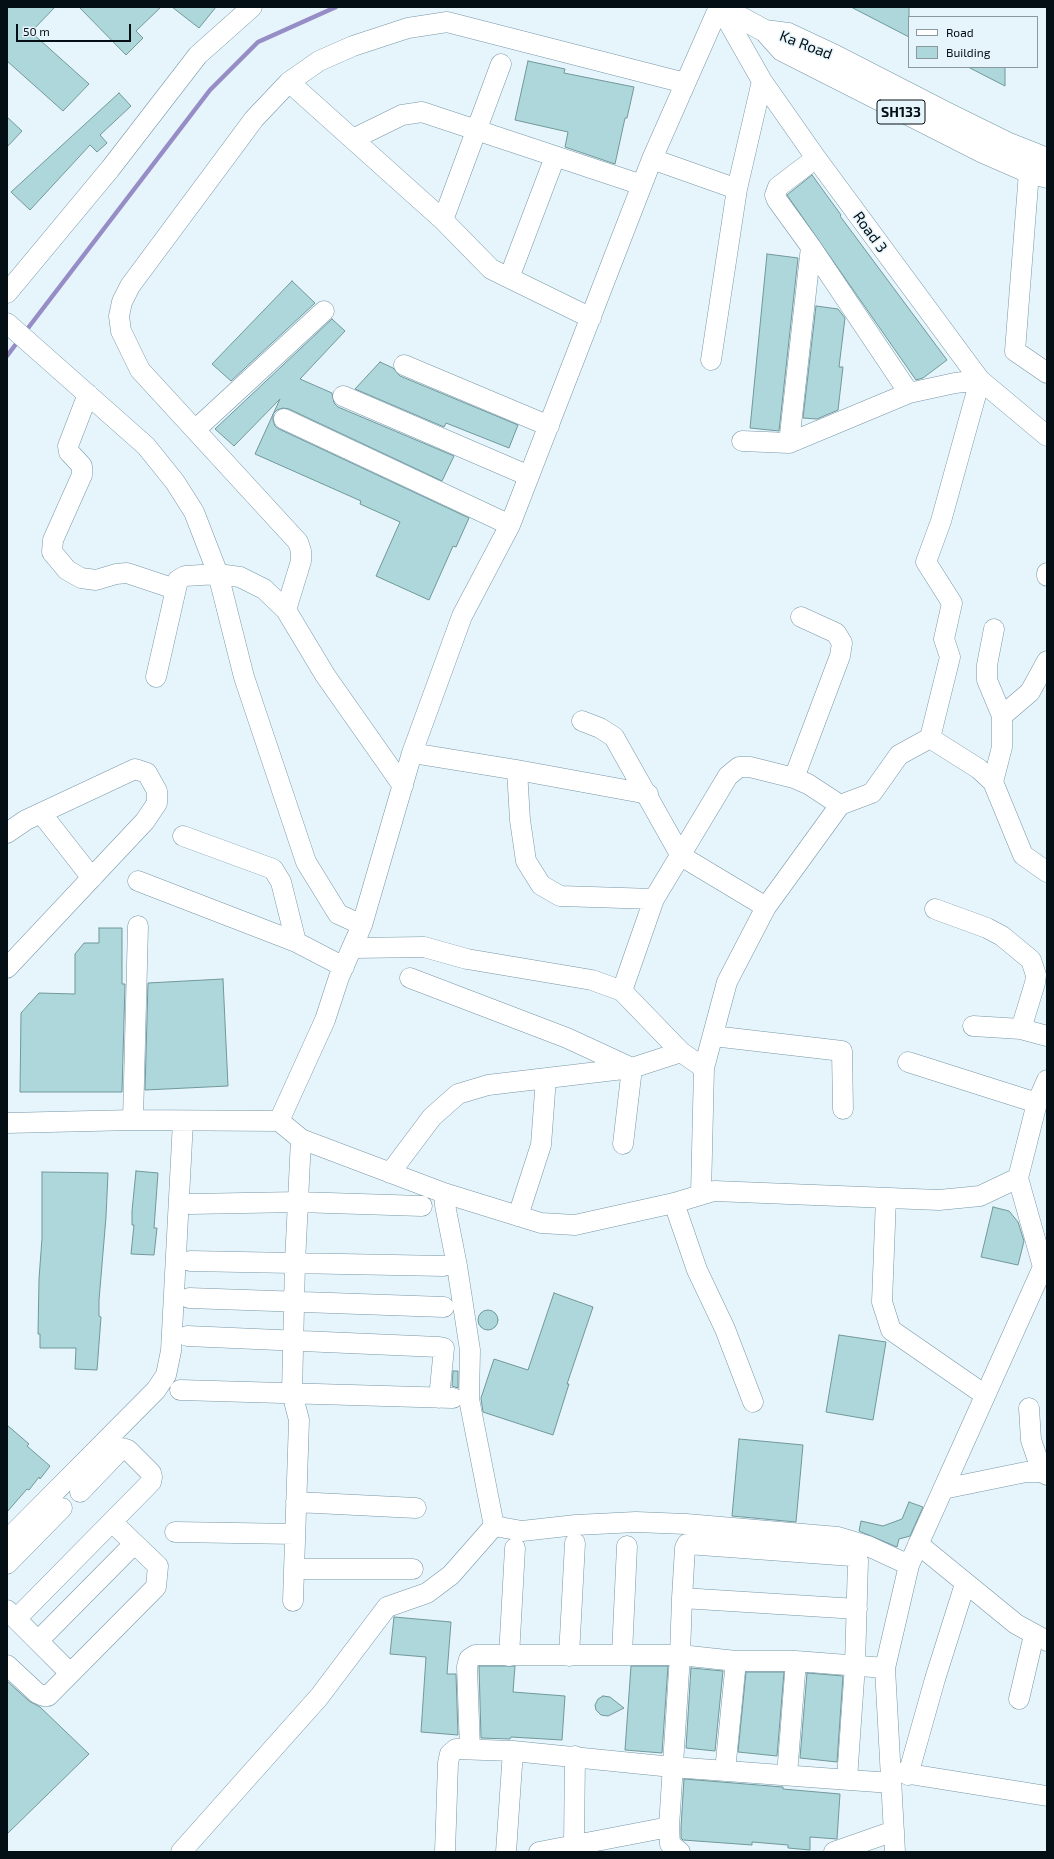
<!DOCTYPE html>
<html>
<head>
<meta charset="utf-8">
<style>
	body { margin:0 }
	#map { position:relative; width:1054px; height:1859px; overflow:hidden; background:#e6f4fb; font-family:"Exo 2",sans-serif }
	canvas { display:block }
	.frame { position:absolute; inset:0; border:8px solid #040f15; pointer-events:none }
	.legend { position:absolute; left:908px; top:16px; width:130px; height:52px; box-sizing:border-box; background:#e6f4fb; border:1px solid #8c989f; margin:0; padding:5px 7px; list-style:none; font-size:12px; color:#040f15 }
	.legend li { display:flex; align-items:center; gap:8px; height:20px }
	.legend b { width:20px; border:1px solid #8c989f }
	.scale { position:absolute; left:16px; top:24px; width:115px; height:18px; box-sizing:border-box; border:2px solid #040f15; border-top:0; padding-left:5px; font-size:12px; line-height:14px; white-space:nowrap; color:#040f15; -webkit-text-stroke:3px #e6f4fb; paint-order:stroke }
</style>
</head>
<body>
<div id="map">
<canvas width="1054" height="1859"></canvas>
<div class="frame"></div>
<ul class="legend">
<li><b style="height:5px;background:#fff"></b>Road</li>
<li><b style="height:11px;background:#add7da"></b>Building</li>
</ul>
<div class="scale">50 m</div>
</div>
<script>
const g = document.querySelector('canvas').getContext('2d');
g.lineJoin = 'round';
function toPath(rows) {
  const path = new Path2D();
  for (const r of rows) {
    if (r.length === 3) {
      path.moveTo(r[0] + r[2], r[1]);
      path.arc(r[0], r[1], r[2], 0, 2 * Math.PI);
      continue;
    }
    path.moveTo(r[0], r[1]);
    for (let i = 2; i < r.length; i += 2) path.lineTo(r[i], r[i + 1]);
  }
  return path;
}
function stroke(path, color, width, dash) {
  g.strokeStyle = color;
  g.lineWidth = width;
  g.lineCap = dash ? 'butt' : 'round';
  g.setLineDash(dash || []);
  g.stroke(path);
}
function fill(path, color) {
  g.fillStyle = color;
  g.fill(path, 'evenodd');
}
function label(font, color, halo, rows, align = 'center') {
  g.font = font + ' "Exo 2",sans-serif';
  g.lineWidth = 3;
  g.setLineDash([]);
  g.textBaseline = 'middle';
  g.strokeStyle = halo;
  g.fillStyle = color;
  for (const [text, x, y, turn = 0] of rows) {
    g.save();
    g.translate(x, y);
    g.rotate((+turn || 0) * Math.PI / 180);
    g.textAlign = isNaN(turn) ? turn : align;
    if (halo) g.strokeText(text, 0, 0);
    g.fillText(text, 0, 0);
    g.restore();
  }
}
stroke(toPath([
	[25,332,210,90,258,42,336,7],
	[7,356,19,340]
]), '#968dc7', 4.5);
const building = toPath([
	[7,7,55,7,31,32,89,84,63,111,7,61,7,7],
	[79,7,161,7,136,31,143,38,126,55,79,7],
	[172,7,216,7,199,28,172,7],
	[851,7,909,7,909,37,851,7],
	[528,61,565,69,564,73,634,87,627,118,625,118,615,164,565,147,568,132,515,120,528,61],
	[968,67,1005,67,1005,86,968,67],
	[119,93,131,106,100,135,107,143,97,152,90,145,30,210,11,192,119,93],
	[7,117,22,131,7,147,7,117],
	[812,175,841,215,840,216,947,360,923,378,916,380,787,195,812,175],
	[767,254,798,258,779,431,750,428,767,254],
	[292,281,315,303,231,381,212,364,292,281],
	[816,306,838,309,845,318,839,367,843,367,838,410,817,419,803,418,816,306],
	[332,319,345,331,300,379,332,393,334,403,338,407,454,456,442,481,289,409,283,408,277,410,273,414,273,420,275,426,279,429,469,518,456,547,453,546,429,600,376,576,400,522,360,504,361,501,255,454,280,399,234,446,215,429,332,319],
	[380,362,393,368,400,376,518,425,509,448,446,423,444,427,355,389,380,362],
	[99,928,122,928,122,984,125,984,122,1092,20,1092,21,1013,39,993,75,994,75,954,84,943,99,943,99,928],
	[223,979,228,1086,145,1090,148,983,223,979],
	[136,1171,158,1173,154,1228,157,1228,154,1255,131,1254,134,1225,132,1225,132,1211,136,1171],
	[42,1172,108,1173,106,1217,99,1300,99,1316,101,1317,97,1370,75,1369,76,1348,40,1348,40,1334,38,1334,39,1279,42,1238,42,1172],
	[993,1207,1009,1211,1018,1222,1024,1241,1018,1265,981,1257,993,1207],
	[554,1293,593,1307,567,1384,569,1384,553,1435,483,1412,481,1398,494,1359,528,1370,554,1293],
	[488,1320,10],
	[839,1335,886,1342,873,1420,826,1412,839,1335],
	[453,1371,458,1371,458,1388,452,1386,453,1371],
	[7,1425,29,1444,27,1446,50,1466,40,1479,39,1477,29,1490,27,1489,7,1512,7,1425],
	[739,1439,803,1445,796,1522,732,1516,739,1439],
	[909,1502,923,1507,910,1536,899,1539,897,1547,859,1531,861,1521,883,1526,902,1519,909,1502],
	[394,1617,451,1622,447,1674,456,1674,458,1735,421,1732,426,1657,390,1654,394,1617],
	[479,1666,515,1666,513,1692,565,1696,562,1740,511,1737,510,1739,481,1738,479,1666],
	[668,1666,662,1753,625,1750,631,1666,668,1666],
	[691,1668,723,1671,715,1751,686,1748,691,1668],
	[746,1672,784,1672,777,1756,738,1752,746,1672],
	[807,1673,843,1676,837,1762,800,1758,807,1673],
	[7,1681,29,1701,40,1707,89,1754,7,1834,7,1681],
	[603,1696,610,1697,624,1708,608,1716,601,1715,596,1710,595,1705,598,1699,603,1696],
	[684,1779,783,1787,783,1789,840,1794,837,1839,810,1837,810,1850,788,1848,788,1845,752,1842,752,1845,683,1840,681,1838,681,1827,684,1779]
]);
fill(building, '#add7da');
stroke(building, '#70989b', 1);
const minor = toPath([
	[720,7,762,81,816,158,968,364,980,380,1047,436],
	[289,82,443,220,491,269,591,318],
	[353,139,402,115,422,112,642,185],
	[652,159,737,189,711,360],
	[1029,172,1015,351,1047,373],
	[737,189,762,81],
	[443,220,501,64],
	[811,247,777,200,775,195,778,187,816,158],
	[509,278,555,157],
	[7,293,110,169,198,55,252,7],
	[7,323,146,446,175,482,194,512,218,574,244,677,306,862,338,914,362,925],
	[404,365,549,426],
	[88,394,68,446,69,452,82,466,82,475,53,540,52,552,67,570,81,578,96,580,116,574,127,573,175,589],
	[343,396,529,476],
	[284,419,510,525],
	[195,430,324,311],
	[742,441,789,443,909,393,955,383,980,380,941,521,926,562,952,603,944,639,950,657,930,738,979,769,993,782,1023,855,1047,872],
	[789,443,811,247,909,393],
	[1047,573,1047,576],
	[286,610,301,561,301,551,298,542,140,370,121,331,119,316,122,302,130,286,254,119,289,82,319,61,353,46,408,28,447,22,685,83],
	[156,677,178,580,185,576,218,574,240,577,264,589,286,610,325,675,403,786],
	[1002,716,1030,692,1047,661],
	[582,721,600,728,614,737,681,856,766,907],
	[412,753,517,770,648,794],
	[517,770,520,820,526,861,541,885,560,896,654,899],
	[794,778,840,656,842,643,836,633,801,617],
	[993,782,1002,747,1002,716,987,680,987,665,994,629],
	[41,813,92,878],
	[7,833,26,820,135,769,147,773,157,791,157,803,145,821,7,968],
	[183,836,273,869,281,882,296,942],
	[138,881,296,942,344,967],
	[935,909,987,928,1002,936,1031,960,1036,975,1035,983,1021,1029,973,1026],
	[353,948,424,947,467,959,592,980,622,991,681,1052,704,1068],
	[410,978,567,1038,632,1068,623,1144],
	[622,991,654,899,728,776,739,767,750,767,794,778,808,784,840,805],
	[1021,1029,1047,1036],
	[713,1036,842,1051,843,1109],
	[908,1062,1037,1103],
	[133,1120,138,926],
	[279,1121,301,1139,444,1193,541,1223,575,1225,674,1203,714,1191,939,1200,980,1196,1018,1178],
	[7,1123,133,1120,279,1121,325,1020,339,977,362,925,412,753,462,616,510,525,652,159,719,7],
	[390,1173,432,1117,458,1094,488,1085,632,1068,681,1052],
	[444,1193,445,1205,457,1266,470,1350,469,1399,494,1526,522,1531,576,1525,636,1522,686,1524,838,1537,868,1546,909,1565],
	[701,1194,704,1068,727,982,766,907,840,805,872,793,899,755,930,738],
	[886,1198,882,1302,891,1330,985,1395],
	[674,1203,697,1270,725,1329,753,1402],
	[190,1204,298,1202,422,1206],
	[518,1216,541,1145,546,1078],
	[190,1261,444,1266],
	[189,1298,444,1307],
	[187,1336,439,1347,444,1348,439,1398],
	[180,1390,453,1398],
	[1029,1408,1031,1440,1042,1472],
	[943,1489,1026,1472,1042,1472,1047,1475],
	[296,1502,416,1508],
	[175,1532,295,1534],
	[7,1540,156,1390,166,1375,171,1351,183,1121],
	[918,1544,1016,1624,1047,1641],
	[7,1564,62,1508],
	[294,1569,413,1569],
	[682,1598,857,1609],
	[293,1601,299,1420,292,1393,295,1263,301,1139],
	[7,1610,70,1673],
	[16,1619,151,1482,152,1477,151,1473,128,1450,122,1448,80,1492],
	[38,1641,134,1544],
	[622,1654,627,1546],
	[509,1656,515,1548],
	[569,1656,575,1543],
	[7,1665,37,1693,44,1696,48,1696,156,1587,158,1566,112,1522],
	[1019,1699,1034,1635],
	[470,1749,467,1667,469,1659,475,1655,680,1655,736,1661,796,1661,885,1668],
	[725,1771,736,1661],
	[897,1772,1047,1796],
	[787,1775,796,1661],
	[908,1775,935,1679,965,1584],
	[574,1845,575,1756],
	[181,1852,319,1697,387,1607,427,1593,451,1575,494,1526],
	[445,1852,448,1763,450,1754,456,1749,513,1751,672,1767,891,1783],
	[506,1852,513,1751],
	[539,1852,669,1827],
	[680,1852,670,1844,669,1827,680,1655,682,1598,685,1548,687,1544,852,1556,858,1561,855,1665,847,1779],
	[834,1852,894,1831],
	[895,1852,885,1668,909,1565,1043,1267,1018,1178,1037,1103,1047,1080]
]);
const major = toPath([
	[721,7,765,31,782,50,983,152,1029,172,1047,177],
	[765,31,788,34,835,56,946,113,1009,144,1047,159]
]);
stroke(minor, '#7697a8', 21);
stroke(major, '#7697a8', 23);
stroke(minor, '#fff', 20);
stroke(major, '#fff', 22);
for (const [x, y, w] of [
	[901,112,48]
]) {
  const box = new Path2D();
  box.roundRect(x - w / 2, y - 12, w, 24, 3);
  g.fillStyle = '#e6f4fb';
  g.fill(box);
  stroke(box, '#040f15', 1);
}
label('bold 14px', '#040f15', null, [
	["SH133",901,112]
]);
label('15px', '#040f15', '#e6f4fb', [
	["Ka Road",806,45,21],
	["Road 3",870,232,54]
]);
</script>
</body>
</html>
